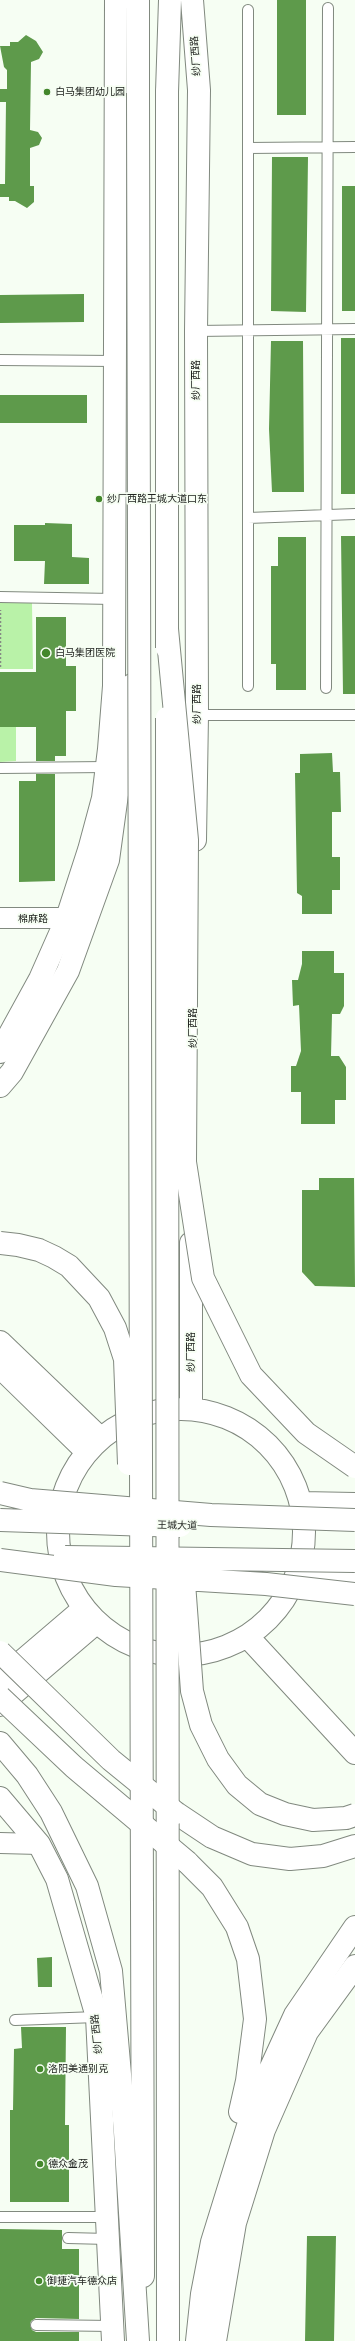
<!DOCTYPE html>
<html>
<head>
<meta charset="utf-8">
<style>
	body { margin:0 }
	canvas { display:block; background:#f6fef3 }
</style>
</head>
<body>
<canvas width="355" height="2341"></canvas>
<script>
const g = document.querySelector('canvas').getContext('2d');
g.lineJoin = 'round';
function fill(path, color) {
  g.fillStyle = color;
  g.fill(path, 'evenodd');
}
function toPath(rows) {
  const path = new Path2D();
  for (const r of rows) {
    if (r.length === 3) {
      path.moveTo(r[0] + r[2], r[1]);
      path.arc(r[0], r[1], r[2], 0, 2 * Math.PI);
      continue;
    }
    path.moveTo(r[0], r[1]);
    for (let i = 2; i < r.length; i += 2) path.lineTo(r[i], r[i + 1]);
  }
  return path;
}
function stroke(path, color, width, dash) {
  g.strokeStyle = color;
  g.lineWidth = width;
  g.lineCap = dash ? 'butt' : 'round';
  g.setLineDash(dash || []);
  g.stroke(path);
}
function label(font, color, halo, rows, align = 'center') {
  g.font = font + ' "Archivo Narrow","Noto Sans SC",sans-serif';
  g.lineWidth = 3.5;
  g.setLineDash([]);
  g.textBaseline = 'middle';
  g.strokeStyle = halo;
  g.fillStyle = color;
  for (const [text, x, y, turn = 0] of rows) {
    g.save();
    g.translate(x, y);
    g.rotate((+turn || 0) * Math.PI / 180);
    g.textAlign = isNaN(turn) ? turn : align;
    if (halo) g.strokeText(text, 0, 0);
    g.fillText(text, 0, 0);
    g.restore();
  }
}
fill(toPath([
	[0,603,32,603,33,669,0,669],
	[0,727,16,727,16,761,0,762]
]), '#b9f2a8');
fill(toPath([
	[277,0,306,0,306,115,277,115],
	[26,35,36,41,43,52,39,59,31,62,30,130,38,132,42,138,39,145,30,148,30,186,34,186,34,202,27,208,15,201,9,201,9,197,0,197,0,184,5,184,6,102,0,102,0,89,7,89,7,70,4,67,0,46,10,46,10,42,18,42],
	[272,157,308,157,306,312,271,311],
	[342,186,355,186,355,311,342,311],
	[84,294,84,322,0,323,0,295],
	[341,338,355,338,355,494,341,494],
	[271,341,303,341,304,492,272,492,269,429],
	[0,395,87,395,87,423,0,423],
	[45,523,72,524,72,557,89,558,89,584,44,584,45,561,14,561,14,525,45,525],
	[341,536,355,536,355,694,343,694],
	[278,537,306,537,306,690,276,690,276,664,271,664,271,566,278,566],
	[36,617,66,617,66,666,76,666,76,711,66,711,66,756,55,756,55,761,36,761,36,727,0,727,0,672,36,672],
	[332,753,333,772,340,772,341,812,332,812,332,857,340,857,340,890,332,890,332,914,302,914,302,896,297,893,295,773,300,773,300,754],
	[36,774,55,774,55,881,19,882,19,781,36,781],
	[302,951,334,951,334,973,344,973,344,1006,340,1014,332,1014,331,1056,339,1056,346,1067,346,1100,335,1100,335,1124,301,1124,301,1092,291,1092,291,1066,296,1066,301,1051,299,1005,293,1006,292,980,298,980,302,964],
	[319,1178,354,1178,355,1287,315,1286,302,1272,302,1190,319,1190],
	[52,1957,52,1987,38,1987,37,1958],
	[21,2027,66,2027,65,2125,69,2125,69,2202,10,2202,10,2110,13,2110,14,2049,22,2048],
	[0,2229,62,2230,62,2249,79,2249,79,2319,36,2318,31,2321,30,2325,32,2330,36,2332,79,2332,79,2341,0,2341],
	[307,2236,336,2236,334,2341,305,2341]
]), '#5e9a4b');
const lane = toPath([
	[248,148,355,147],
	[196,331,355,329],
	[0,360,115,361],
	[248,518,355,514],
	[0,597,114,599],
	[248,686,248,10],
	[326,688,328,8],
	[197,715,355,715],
	[0,768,107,767],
	[15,2020,97,2017],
	[0,2217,107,2217],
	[68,2238,108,2239],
	[36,2325,112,2326]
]);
const street = toPath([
	[0,918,67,918],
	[0,1843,39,1844]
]);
const secondary = toPath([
	[192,0,199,90,196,331,197,715,195,840],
	[167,92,170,0],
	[138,93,138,0],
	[0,1052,40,979,67,918,89,850,103,798,109,749,114,686,116,0],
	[191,1243,191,1408],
	[0,1342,100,1438],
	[0,1367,86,1451],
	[181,1532,123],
	[302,1503,355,1504],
	[296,1578,355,1578],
	[248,1637,355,1753],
	[0,1680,83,1609],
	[0,1705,96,1623],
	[0,1798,39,1844,57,1879,97,2017,113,2341],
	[142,1901,143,2276],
	[215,2341,235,2223,264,2130,307,2032,355,1966]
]);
const highway = toPath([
	[0,1086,12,1072,68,971,108,860,132,685],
	[0,1743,27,1775,51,1812,87,1886,111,1971,125,2132,138,2341],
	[176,1813,212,1837,252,1854,290,1859,323,1856,355,1846],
	[187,1862,212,1887,237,1927,248,1959,255,2019,247,2081,240,2112],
	[197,2341,202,2294,212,2242,256,2100,295,2015,355,1927]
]);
stroke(lane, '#81897f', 12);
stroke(street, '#81897f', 22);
stroke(secondary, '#81897f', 24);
stroke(highway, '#81897f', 24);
stroke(toPath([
	[0,667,0,610]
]), '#858a83', 2.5, [2, 2]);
stroke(lane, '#fff', 10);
stroke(street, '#fff', 20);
stroke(secondary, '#fff', 22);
stroke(highway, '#fff', 22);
const secondaryBridge = toPath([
	[167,92,167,648],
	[138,93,142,1901],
	[167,718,168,2341]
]);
const highwayBridge = toPath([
	[167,629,187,840,185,1162,203,1278,251,1375,306,1433,355,1467],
	[0,1243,18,1245,39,1250,54,1257,69,1266,99,1298,115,1328,125,1359,129,1464],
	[0,1493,30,1500,211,1515,355,1520],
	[0,1520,180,1526],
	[65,1557,355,1561],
	[0,1560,116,1575,266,1584,355,1594],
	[184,1583,192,1691,201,1725,218,1759,237,1785,260,1804,285,1814,313,1820,346,1818,355,1815],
	[0,1652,111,1760,176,1813],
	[0,1697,74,1767,187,1862]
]);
stroke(secondaryBridge, '#81897f', 24, []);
stroke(highwayBridge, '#81897f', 24, []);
stroke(secondaryBridge, '#fff', 22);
stroke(highwayBridge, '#fff', 22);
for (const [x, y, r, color] of [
	[47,92,4,"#43872b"],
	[99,499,4,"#43872b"],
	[46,653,5,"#43872b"],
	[40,2069,4,"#43872b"],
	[40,2164,4,"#43872b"],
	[39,2281,4,"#43872b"]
]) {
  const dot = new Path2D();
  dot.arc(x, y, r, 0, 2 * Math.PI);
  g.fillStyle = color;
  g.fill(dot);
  stroke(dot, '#f6fef3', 1.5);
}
label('10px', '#212420', '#f6fef3', [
	["纱厂西路",196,56,-94],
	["纱厂西路",196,380,-90],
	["纱厂西路",197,704,-90],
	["棉麻路",33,919],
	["纱厂西路",193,1028,-90],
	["纱厂西路",191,1352,-90],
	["王城大道",177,1526,1],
	["纱厂西路",97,2034,-96]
]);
label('10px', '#212420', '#f6fef3', [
	["白马集团幼儿园",55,92],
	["纱厂西路王城大道口东",107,499],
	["白马集团医院",55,653],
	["洛阳美通别克",48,2069],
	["德众金茂",48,2164],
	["御捷汽车德众店",47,2281]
], 'left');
</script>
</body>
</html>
